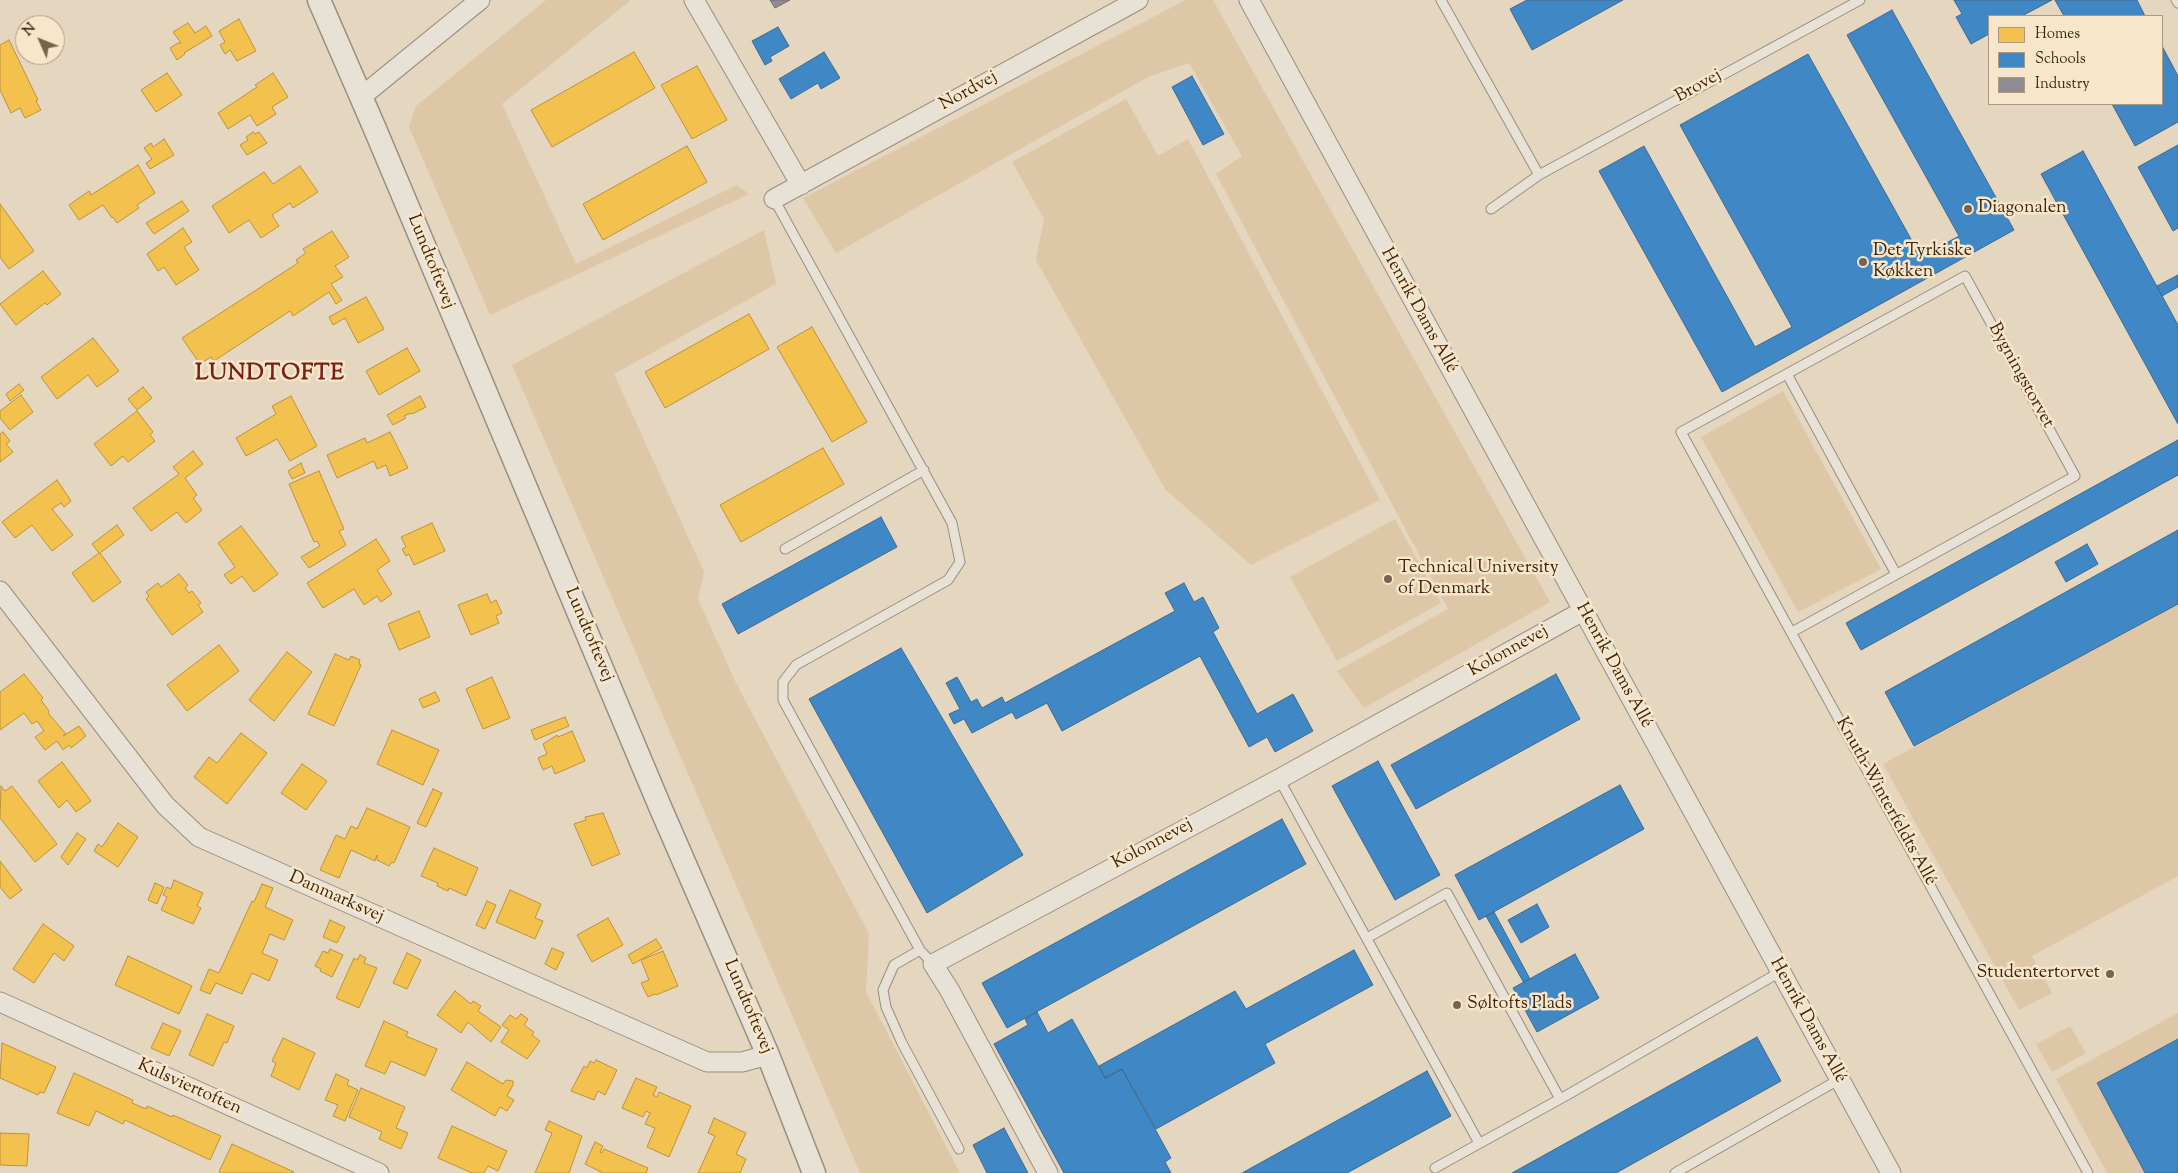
<!DOCTYPE html>
<html>
<head>
<meta charset="utf-8">
<style>
	body { margin:0 }
	#map { position:relative; width:2178px; height:1173px; overflow:hidden; background:#e5d6bf; font-family:"Sorts Mill Goudy",serif }
	canvas { display:block }
	.legend { position:absolute; left:1988px; top:15px; width:175px; height:90px; box-sizing:border-box; background:#f8e6cb; border:1px solid #ad9981; margin:0; padding:6px 9px; list-style:none; font-size:15px; color:#3d2512 }
	.legend li { display:flex; align-items:center; gap:10px; height:25px }
	.legend b { width:25px; border:1px solid #ad9981 }
	.north { position:absolute; left:15px; top:15px; width:50px; height:50px; box-sizing:border-box; background:#f8e6cb; border:1px solid #ad9981; border-radius:50%; rotate:314deg; font-size:14px; font-weight:700; line-height:20px; text-align:center; color:#3d2512 }
	.north::after { content:''; display:block; margin:auto; width:18px; height:22px; background:#78634f; clip-path:polygon(50% 0,100% 100%,50% 72%,0 100%) }
</style>
</head>
<body>
<div id="map">
<canvas width="2178" height="1173"></canvas>
<ul class="legend">
<li><b style="height:14px;background:#f2c14e"></b>Homes</li>
<li><b style="height:14px;background:#3f88c5"></b>Schools</li>
<li><b style="height:14px;background:#8d8d92"></b>Industry</li>
</ul>
<div class="north">N</div>
</div>
<script>
const g = document.querySelector('canvas').getContext('2d');
g.lineJoin = 'round';
function fill(path, color) {
  g.fillStyle = color;
  g.fill(path, 'evenodd');
}
function toPath(rows) {
  const path = new Path2D();
  for (const r of rows) {
    path.moveTo(r[0], r[1]);
    for (let i = 2; i < r.length; i += 2) path.lineTo(r[i], r[i + 1]);
  }
  return path;
}
function stroke(path, color, width, dash) {
  g.strokeStyle = color;
  g.lineWidth = width;
  g.lineCap = dash ? 'butt' : 'round';
  g.setLineDash(dash || []);
  g.stroke(path);
}
function label(font, color, halo, rows, align = 'center') {
  g.font = font + ' "Sorts Mill Goudy",serif';
  g.lineWidth = 5;
  g.setLineDash([]);
  g.textBaseline = 'middle';
  g.strokeStyle = halo;
  g.fillStyle = color;
  for (const [text, x, y, turn = 0] of rows) {
    g.save();
    g.translate(x, y);
    g.rotate((+turn || 0) * Math.PI / 180);
    g.textAlign = isNaN(turn) ? turn : align;
    if (halo) g.strokeText(text, 0, 0);
    g.fillText(text, 0, 0);
    g.restore();
  }
}
fill(toPath([
	[546,0,631,0,502,104,576,264,737,185,749,194,490,315,409,127,416,106],
	[1186,0,1213,0,1550,602,1364,708,1337,671,1448,609,1216,174,1242,156,1189,63,1148,77,836,253,803,198],
	[1126,99,1158,156,1188,139,1380,500,1251,565,1165,489,1036,260,1044,219,1012,162],
	[764,230,776,284,614,374,704,572,698,599,735,681,869,934,866,992,960,1173,860,1173,512,365],
	[1783,391,1881,569,1798,612,1701,437],
	[1395,519,1441,603,1337,661,1290,577],
	[2178,604,2178,876,2032,956,2052,993,2019,1010,1883,764],
	[2178,1013,2178,1039,2097,1084,2145,1173,2107,1173,2056,1079],
	[2070,1026,2086,1053,2052,1072,2036,1044]
]), '#ddc7a7');
const homes = toPath([
	[239,19,256,51,237,61,230,50,225,54,220,45,225,42,219,31,239,19],
	[188,23,195,33,206,26,212,36,184,53,185,54,177,60,170,48,178,43,181,43,173,32,188,23],
	[9,40,38,100,36,101,41,110,25,118,20,108,11,113,0,90,0,45,9,40],
	[634,52,655,88,552,147,531,110,634,52],
	[697,66,727,120,692,139,661,85,697,66],
	[167,73,182,95,156,112,141,90,167,73],
	[273,73,288,97,272,107,276,114,257,126,250,115,228,129,218,113,257,87,255,85,273,73],
	[253,132,255,134,259,132,267,143,247,155,240,145,248,140,246,137,253,132],
	[164,139,174,155,150,169,146,163,152,159,144,148,151,143,153,147,164,139],
	[687,146,707,182,603,240,583,204,687,146],
	[138,165,155,193,137,205,139,208,117,223,113,217,112,218,103,205,79,220,69,205,89,191,91,195,138,165],
	[300,166,318,192,293,208,290,203,272,215,279,226,261,238,249,220,229,233,212,206,264,172,273,184,300,166],
	[182,201,189,211,154,234,146,223,182,201],
	[0,204,34,251,9,269,0,257,0,204],
	[183,228,192,242,184,247,199,270,176,285,164,267,158,271,147,254,183,228],
	[332,231,349,257,335,266,343,277,331,284,342,300,336,304,329,292,293,316,290,311,214,361,211,357,200,364,182,338,298,263,296,260,306,253,303,249,332,231],
	[43,271,61,294,47,305,45,303,16,325,0,304,43,271],
	[366,297,384,329,358,343,345,318,333,325,329,317,366,297],
	[749,314,769,349,665,408,645,372,749,314],
	[812,327,867,422,832,442,777,347,812,327],
	[93,338,119,371,97,387,88,375,57,399,41,377,93,338],
	[407,348,420,371,379,395,366,371,407,348],
	[19,384,24,390,10,401,6,394,19,384],
	[143,387,152,398,137,410,128,399,143,387],
	[21,395,33,412,10,430,0,418,0,411,21,395],
	[291,396,317,446,290,461,277,439,246,456,236,438,276,414,272,406,291,396],
	[420,396,426,407,412,414,411,413,404,416,406,418,393,425,387,415,420,396],
	[137,411,153,432,150,435,155,441,128,462,123,456,111,466,94,444,137,411],
	[3,432,10,441,6,444,13,452,0,462,0,434,3,432],
	[390,432,408,468,390,476,386,465,377,469,374,461,337,478,327,455,365,438,367,443,390,432],
	[823,448,844,484,741,542,720,505,823,448],
	[193,451,203,464,185,478,197,495,193,498,202,510,186,523,177,512,151,531,133,508,179,474,173,467,193,451],
	[301,463,305,473,292,479,288,471,301,463],
	[319,471,344,529,339,531,346,545,309,568,301,557,320,546,317,541,314,542,289,484,319,471],
	[57,480,71,501,64,507,61,503,52,509,73,535,52,551,32,525,15,538,2,522,57,480],
	[432,523,445,551,414,565,409,554,406,556,402,549,406,547,401,537,432,523],
	[117,525,124,535,100,553,121,582,93,602,72,573,99,553,92,544,117,525],
	[241,526,278,574,254,592,242,576,231,584,224,575,235,567,218,543,241,526],
	[376,539,390,561,377,570,392,594,381,602,377,596,364,605,354,589,323,608,307,583,376,539],
	[179,574,188,585,185,588,189,593,192,591,201,603,198,605,203,612,172,635,146,599,149,596,146,592,158,583,161,587,179,574],
	[487,594,491,603,496,600,502,613,496,616,499,623,471,635,458,605,487,594],
	[419,611,430,637,399,650,388,624,419,611],
	[219,645,239,671,187,711,167,685,219,645],
	[287,652,312,672,274,721,249,700,287,652],
	[335,654,349,660,351,656,360,660,359,664,361,665,334,726,308,714,335,654],
	[24,674,43,698,41,700,49,711,48,713,66,734,63,736,79,726,86,736,71,748,69,745,63,750,57,741,45,750,35,737,44,731,37,721,32,724,24,713,0,730,0,692,24,674],
	[492,677,510,718,483,729,466,689,492,677],
	[435,692,440,701,423,708,419,699,435,692],
	[565,717,569,726,535,740,531,730,565,717],
	[392,730,439,750,423,785,377,764,392,730],
	[572,731,585,761,555,774,552,766,543,770,538,758,547,754,543,744,557,735,558,737,572,731],
	[241,733,267,753,227,804,194,777,209,757,217,763,241,733],
	[62,762,91,801,76,812,67,800,59,808,38,781,62,762],
	[302,764,327,781,306,810,281,793,302,764],
	[1,786,5,791,12,786,57,844,35,862,0,818,1,786],
	[433,789,442,793,426,827,417,823,433,789],
	[367,808,410,827,394,863,392,862,389,866,377,860,377,855,375,861,351,850,339,878,320,870,336,835,345,839,351,826,357,829,367,808],
	[603,813,620,854,592,866,574,824,586,820,585,817,603,813],
	[118,823,138,837,118,867,94,851,98,844,102,847,118,823],
	[77,833,86,839,68,865,61,857,77,833],
	[434,848,478,868,466,896,449,888,448,891,437,886,438,883,421,876,434,848],
	[0,861,22,890,10,899,0,887,0,861],
	[174,880,203,893,197,906,201,908,193,924,161,910,167,897,163,895,167,887,171,889,174,880],
	[155,883,164,887,157,904,148,900,155,883],
	[262,884,273,888,265,907,293,920,284,940,270,934,262,953,278,960,269,981,252,973,242,994,216,983,210,994,200,990,209,969,219,973,252,901,254,902,262,884],
	[510,890,541,904,535,918,543,921,535,939,496,922,510,890],
	[487,901,496,905,485,929,476,925,487,901],
	[608,918,623,945,592,962,577,935,608,918],
	[330,920,345,927,337,943,323,937,330,920],
	[43,924,74,946,64,961,54,953,34,983,13,969,43,924],
	[656,939,662,948,633,964,628,955,656,939],
	[552,948,564,953,556,970,545,964,552,948],
	[330,949,343,955,332,977,320,971,321,969,315,966,323,951,328,953,330,949],
	[663,951,678,986,656,995,655,994,648,997,641,983,649,980,641,960,663,951],
	[407,953,421,960,407,989,393,983,407,953],
	[360,955,366,958,364,963,377,968,359,1008,336,998,354,958,357,960,360,955],
	[128,956,192,986,179,1014,115,985,128,956],
	[455,991,471,1004,473,1001,481,1006,478,1011,501,1027,491,1042,468,1022,461,1033,437,1015,455,991],
	[207,1014,234,1026,227,1043,224,1042,213,1066,189,1055,207,1014],
	[521,1014,528,1019,524,1025,534,1032,532,1035,540,1041,527,1059,501,1042,509,1030,502,1025,510,1015,516,1019,521,1014],
	[384,1021,408,1032,406,1036,437,1049,425,1076,391,1061,385,1074,365,1066,384,1021],
	[163,1023,181,1031,169,1056,151,1048,163,1023],
	[283,1038,315,1053,299,1090,271,1076,276,1063,272,1061,283,1038],
	[2,1043,56,1067,44,1093,40,1092,38,1095,0,1078,2,1043],
	[596,1060,617,1070,605,1095,598,1091,594,1100,571,1091,584,1066,587,1068,590,1061,594,1063,596,1060],
	[467,1062,503,1084,506,1080,513,1081,513,1085,507,1096,514,1100,507,1111,500,1107,495,1116,451,1090,467,1062],
	[74,1073,133,1100,132,1103,146,1109,147,1106,172,1117,173,1115,221,1136,210,1160,125,1120,123,1124,96,1111,89,1126,57,1113,74,1073],
	[336,1074,349,1080,347,1085,358,1090,345,1121,333,1116,338,1105,325,1100,336,1074],
	[636,1078,657,1087,653,1095,657,1097,659,1092,691,1106,669,1157,647,1147,655,1128,645,1124,650,1113,646,1111,643,1117,622,1108,636,1078],
	[361,1088,405,1107,396,1128,408,1133,401,1149,379,1139,382,1132,349,1117,361,1088],
	[714,1118,746,1133,736,1154,746,1159,740,1173,698,1173,715,1136,708,1133,714,1118],
	[549,1121,582,1136,569,1173,535,1173,552,1133,545,1130,549,1121],
	[452,1126,507,1151,498,1171,488,1166,484,1173,472,1173,438,1158,452,1126],
	[0,1133,29,1134,27,1166,0,1165,0,1133],
	[595,1142,603,1146,600,1152,602,1153,604,1149,648,1168,646,1173,603,1173,585,1164,595,1142],
	[232,1144,294,1172,293,1173,221,1173,219,1172,232,1144]
]);
fill(homes, '#f2c14e');
stroke(homes, '#bc923c', 1);
const schools = toPath([
	[1527,0,1623,0,1532,50,1510,9,1527,0],
	[1954,0,2052,0,2022,16,1989,16,1989,34,1971,44,1956,17,1962,14,1954,0],
	[2055,0,2137,0,2145,16,2064,16,2055,0],
	[1892,10,2014,230,1722,392,1599,171,1644,146,1755,347,1792,327,1680,125,1808,54,1921,257,1959,236,1847,35,1892,10],
	[778,27,789,46,770,57,772,61,765,65,752,41,778,27],
	[2162,46,2178,76,2178,122,2135,146,2112,104,2162,104,2162,46],
	[824,52,840,78,821,89,818,83,791,99,779,79,824,52],
	[1192,76,1224,134,1203,145,1172,87,1192,76],
	[2178,145,2178,228,2173,231,2138,167,2178,145],
	[2083,151,2178,325,2178,424,2041,174,2083,151],
	[2178,275,2178,287,2162,296,2157,286,2178,275],
	[2178,440,2178,475,1861,650,1846,623,2178,440],
	[881,517,897,547,738,634,722,604,881,517],
	[2178,530,2178,604,1914,746,1885,692,2178,530],
	[2087,544,2098,564,2066,582,2055,562,2087,544],
	[1184,583,1194,602,1203,597,1219,628,1213,632,1257,714,1293,694,1313,731,1275,752,1267,737,1249,747,1200,656,1062,731,1047,703,1016,719,1012,712,972,733,964,719,954,724,949,714,960,709,946,683,957,677,971,702,977,699,982,708,1002,697,1005,703,1175,611,1165,593,1184,583],
	[901,648,1023,855,927,913,809,699,901,648],
	[1556,674,1580,719,1416,809,1391,765,1556,674],
	[1378,761,1440,875,1395,900,1332,786,1378,761],
	[1620,785,1644,829,1479,920,1455,875,1620,785],
	[1282,819,1306,864,1007,1028,982,983,1282,819],
	[1537,904,1549,927,1521,943,1508,920,1537,904],
	[1494,912,1530,979,1524,983,1486,916,1494,912],
	[1354,950,1373,985,1265,1044,1275,1063,1156,1129,1122,1069,1105,1078,1099,1066,1235,991,1246,1009,1354,950],
	[1575,954,1599,998,1537,1032,1513,988,1575,954],
	[1037,1012,1048,1033,1072,1019,1105,1078,1122,1069,1171,1158,1165,1162,1171,1173,1064,1173,994,1044,1028,1025,1025,1019,1037,1012],
	[1757,1037,1781,1081,1616,1173,1512,1173,1757,1037],
	[2178,1039,2178,1173,2145,1173,2097,1083,2178,1039],
	[1427,1071,1451,1116,1347,1173,1242,1173,1427,1071],
	[1004,1128,1028,1173,987,1173,973,1145,1004,1128]
]);
fill(schools, '#3f88c5');
stroke(schools, '#3e6a8f', 1);
const industry = toPath([
	[770,0,790,0,775,8,770,0]
]);
fill(industry, '#8d8d92');
stroke(industry, '#756e6c', 1);
const service = toPath([
	[1441,0,1539,175],
	[2176,0,2178,3],
	[774,199,952,523,960,562,948,580,796,665,783,682,783,700,920,950,933,964],
	[1491,209,1539,175,1860,0],
	[1787,374,1896,574],
	[785,549,924,470],
	[1792,632,2075,476,1965,276,1681,432,2088,1173],
	[1279,779,1479,1143],
	[1367,938,1447,893,1560,1099],
	[920,950,894,965,883,990,886,1007,902,1043,959,1149],
	[1435,1168,1569,1094,1780,972],
	[1675,1173,1840,1079]
]);
const minor = toPath([
	[694,0,801,185],
	[1249,0,1891,1173],
	[361,97,480,0],
	[774,199,1138,0],
	[0,591,165,805,199,837,707,1062,742,1062,768,1055],
	[0,1002,379,1173],
	[1048,1173,950,991,933,964,1279,779,1583,611]
]);
const tertiary = toPath([
	[319,0,375,129,661,809,768,1055,814,1173]
]);
stroke(service, '#998d7e', 11);
stroke(minor, '#998d7e', 21);
stroke(tertiary, '#998d7e', 25);
stroke(service, '#e8e1d6', 9);
stroke(minor, '#e8e1d6', 19);
stroke(tertiary, '#e8e1d6', 22);
for (const [x, y, r, color] of [
	[1968,209,5,"#78634f"],
	[1863,262,5,"#78634f"],
	[1388,579,5,"#78634f"],
	[2110,974,5,"#78634f"],
	[1457,1005,5,"#78634f"]
]) {
  const dot = new Path2D();
  dot.arc(x, y, r, 0, 2 * Math.PI);
  g.fillStyle = color;
  g.fill(dot);
  stroke(dot, '#f8e6cb', 2);
}
label('18px', '#3d2512', '#f8e6cb', [
	["Brovej",1699,87,-29],
	["Nordvej",969,92,-29],
	["Lundtoftevej",430,262,68],
	["Henrik Dams Allé",1418,311,61],
	["Bygningstorvet",2020,376,61],
	["Lundtoftevej",588,635,67],
	["Kolonnevej",1509,652,-29],
	["Henrik Dams Allé",1613,666,61],
	["Knuth-Winterfeldts Allé",1885,802,61],
	["Kolonnevej",1153,845,-28],
	["Danmarksvej",336,898,24],
	["Lundtoftevej",747,1007,67],
	["Henrik Dams Allé",1807,1021,61],
	["Kulsviertoften",189,1088,24]
]);
label('18px', '#3d2512', '#f8e6cb', [
	["Diagonalen",1978,209],
	["Det Tyrkiske",1873,252],
	["Køkken",1873,273],
	["Technical University",1398,569],
	["of Denmark",1398,590],
	["Studentertorvet",2100,974,"right"],
	["Søltofts Plads",1467,1005]
], 'left');
g.letterSpacing = '1px';
label('bold 22px', '#7a1f14', '#f8e6cb', [
	["LUNDTOFTE",270,375]
]);
g.letterSpacing = '0px';
</script>
</body>
</html>
